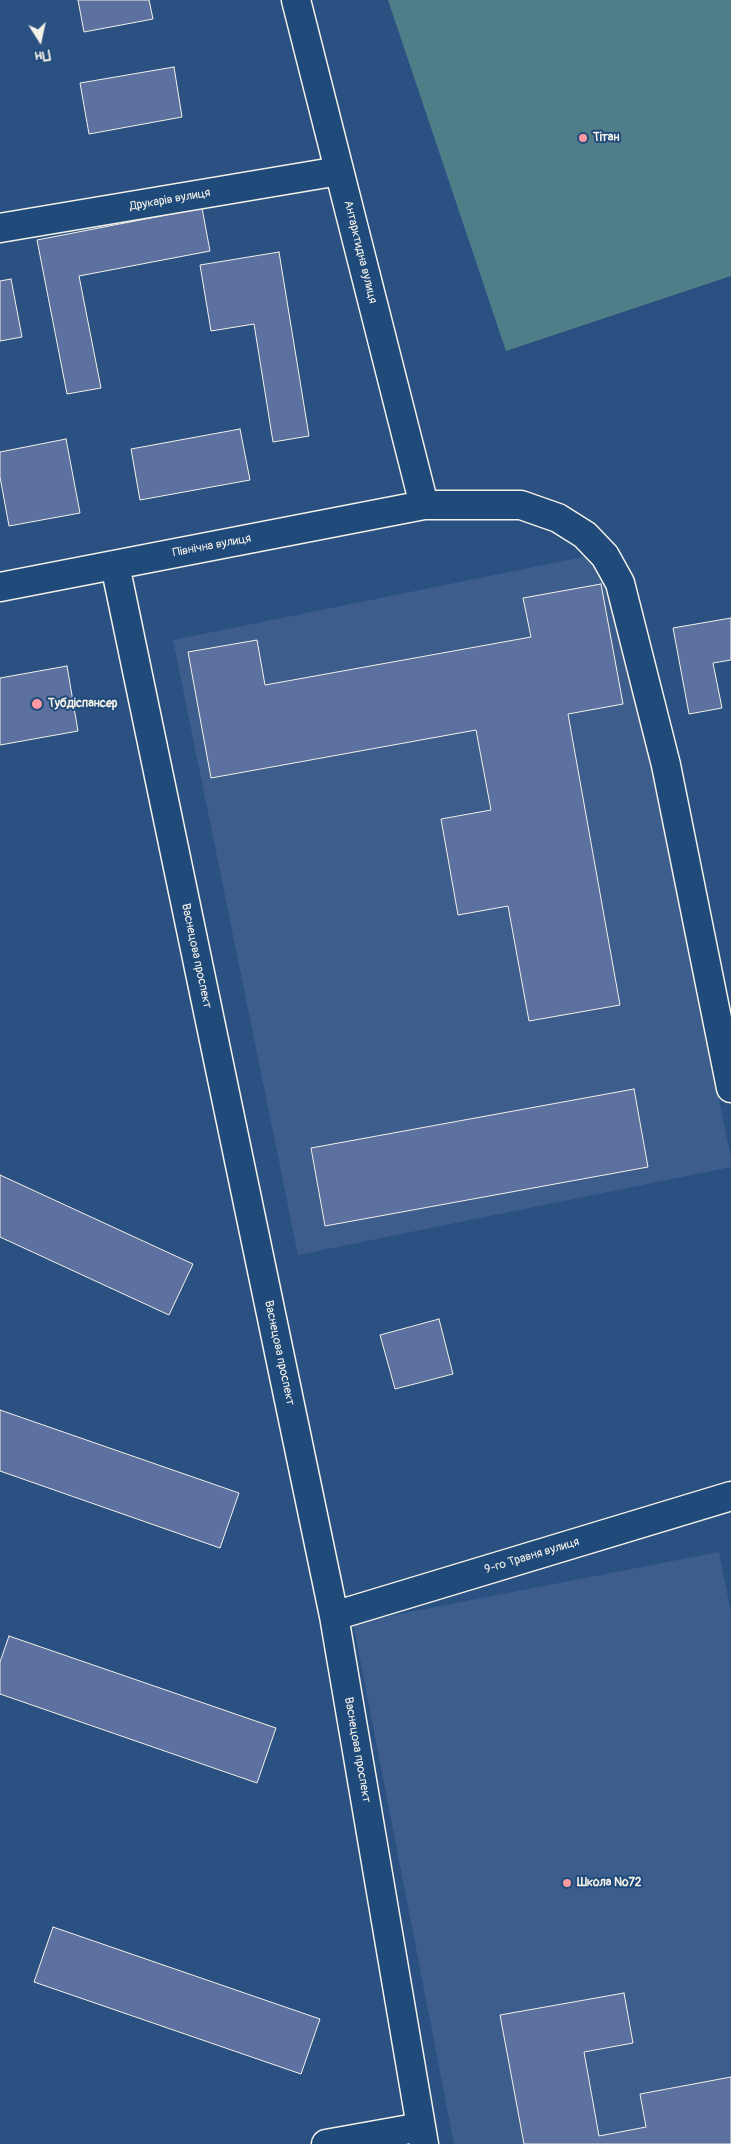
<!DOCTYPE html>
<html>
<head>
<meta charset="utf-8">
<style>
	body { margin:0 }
	#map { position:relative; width:731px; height:2144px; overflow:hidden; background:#2a5181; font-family:Pangolin,sans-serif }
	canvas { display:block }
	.north { position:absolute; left:15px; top:15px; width:50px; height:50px; -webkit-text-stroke:4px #1f4a7a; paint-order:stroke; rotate:170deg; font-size:14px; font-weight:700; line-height:20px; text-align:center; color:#f4f1e8 }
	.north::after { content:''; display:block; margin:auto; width:18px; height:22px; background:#f4f1e8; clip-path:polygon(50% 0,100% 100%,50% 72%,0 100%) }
</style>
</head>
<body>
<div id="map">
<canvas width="731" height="2144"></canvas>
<div class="north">Пн</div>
</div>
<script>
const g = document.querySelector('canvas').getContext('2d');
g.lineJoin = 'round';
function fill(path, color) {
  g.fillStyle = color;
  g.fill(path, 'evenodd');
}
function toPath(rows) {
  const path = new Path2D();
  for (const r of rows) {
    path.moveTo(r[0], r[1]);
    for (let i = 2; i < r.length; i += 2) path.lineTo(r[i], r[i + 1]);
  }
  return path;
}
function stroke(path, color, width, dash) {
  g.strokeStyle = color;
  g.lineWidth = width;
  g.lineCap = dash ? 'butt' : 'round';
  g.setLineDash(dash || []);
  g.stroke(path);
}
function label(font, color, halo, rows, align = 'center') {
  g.font = font + ' Pangolin,sans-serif';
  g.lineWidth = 4;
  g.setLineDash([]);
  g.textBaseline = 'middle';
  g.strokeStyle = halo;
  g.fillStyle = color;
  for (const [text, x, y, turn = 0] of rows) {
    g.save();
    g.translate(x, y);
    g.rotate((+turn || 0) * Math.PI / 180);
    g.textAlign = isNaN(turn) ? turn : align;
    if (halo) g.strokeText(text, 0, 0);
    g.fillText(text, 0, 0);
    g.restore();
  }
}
fill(toPath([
	[608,552,731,1159,731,1167,298,1255,173,640],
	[719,1552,731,1613,731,2144,454,2144,353,1623]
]), '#3d5e8c');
fill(toPath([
	[388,0,731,0,731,276,506,351]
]), '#4f7e89');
const building = toPath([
	[78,0,149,0,153,19,84,32,78,0],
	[174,67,182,117,89,134,80,83,174,67],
	[202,208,210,251,79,276,101,388,67,394,37,240,202,208],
	[279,252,309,436,273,442,254,324,211,331,200,265,279,252],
	[11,279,22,337,0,341,0,281,11,279],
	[240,429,250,480,140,500,131,449,240,429],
	[66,439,80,513,9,526,0,477,0,452,66,439],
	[601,584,623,704,568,714,620,1005,529,1021,508,906,458,915,441,819,491,810,476,730,211,778,188,652,257,640,265,685,531,637,523,598,601,584],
	[731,618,731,660,713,663,722,708,689,714,673,628,731,618],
	[67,666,78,731,0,745,0,678,67,666],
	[634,1089,648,1167,325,1226,311,1148,634,1089],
	[0,1175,193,1264,169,1315,0,1237,0,1175],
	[439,1319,453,1374,395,1389,380,1335,439,1319],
	[0,1410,239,1493,220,1548,0,1471,0,1410],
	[9,1636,276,1728,257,1783,0,1694,0,1662,9,1636],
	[53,1927,320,2019,301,2074,34,1982,53,1927],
	[624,1993,633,2043,584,2052,599,2136,646,2127,640,2094,731,2077,731,2144,524,2144,500,2015,624,1993]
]);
fill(building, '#5d71a0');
stroke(building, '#f4f1e8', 1);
const minor = toPath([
	[296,0,424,505],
	[0,228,339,171],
	[115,565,334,1616,424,2144],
	[0,587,424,505,521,505,558,518,585,535,605,556,620,583,666,765,731,1088],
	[334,1616,731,1496],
	[326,2144,421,2127]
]);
stroke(minor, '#f4f1e8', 31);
stroke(minor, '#1f4a7a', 28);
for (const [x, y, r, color] of [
	[583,138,5,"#ff9aa2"],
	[37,704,6,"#ff9aa2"],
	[567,1883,5,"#ff9aa2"]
]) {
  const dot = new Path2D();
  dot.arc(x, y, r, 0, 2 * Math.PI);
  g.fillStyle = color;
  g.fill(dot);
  stroke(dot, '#1f4a7a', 2);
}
label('bold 12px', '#f4f1e8', '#1f4a7a', [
	["Тітан",593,138],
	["Тубдіспансер",48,704],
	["Школа №72",577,1883]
], 'left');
label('12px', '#f4f1e8', '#1f4a7a', [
	["Друкарів вулиця",170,200,-10],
	["Антарктидна вулиця",360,252,76],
	["Північна вулиця",212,546,-11],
	["Васнецова проспект",196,956,78],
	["Васнецова проспект",279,1353,78],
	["9-го Травня вулиця",532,1556,-17],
	["Васнецова проспект",357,1750,80]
]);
</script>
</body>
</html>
